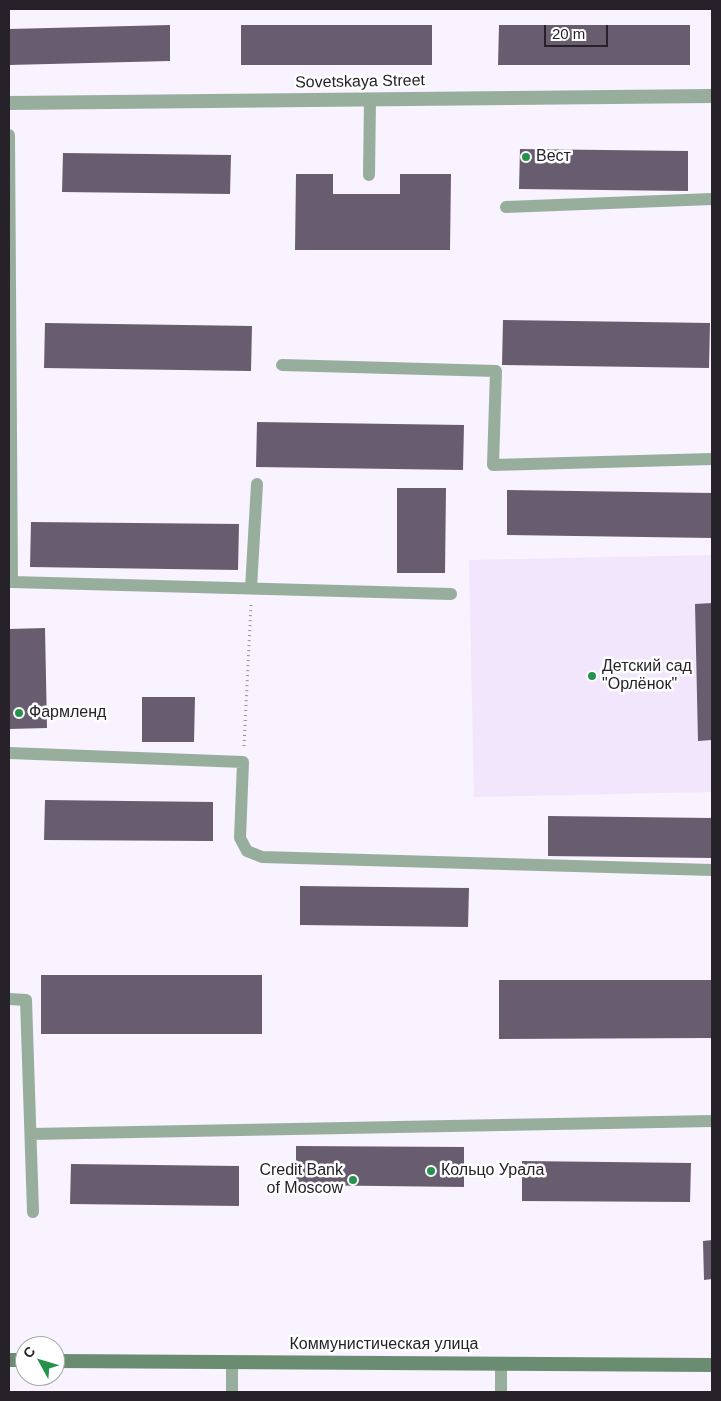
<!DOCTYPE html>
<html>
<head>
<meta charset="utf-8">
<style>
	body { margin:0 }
	#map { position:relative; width:721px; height:1401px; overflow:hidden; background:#f9f2ff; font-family:Helvetica,sans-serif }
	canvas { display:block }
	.frame { position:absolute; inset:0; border:10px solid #27222a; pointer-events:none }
	.north { position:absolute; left:15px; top:1336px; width:50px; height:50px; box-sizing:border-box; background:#fff; border:1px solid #a9a7aa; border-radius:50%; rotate:309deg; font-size:14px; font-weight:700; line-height:20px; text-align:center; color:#27222a }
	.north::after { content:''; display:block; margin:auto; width:18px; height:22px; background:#25934c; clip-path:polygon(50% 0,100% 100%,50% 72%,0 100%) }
	.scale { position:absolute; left:544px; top:25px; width:64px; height:22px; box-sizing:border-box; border:2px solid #27222a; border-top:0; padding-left:6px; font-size:15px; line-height:18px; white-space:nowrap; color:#27222a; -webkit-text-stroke:4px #fff; paint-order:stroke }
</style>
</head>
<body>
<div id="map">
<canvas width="721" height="1401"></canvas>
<div class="frame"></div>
<div class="north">С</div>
<div class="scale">20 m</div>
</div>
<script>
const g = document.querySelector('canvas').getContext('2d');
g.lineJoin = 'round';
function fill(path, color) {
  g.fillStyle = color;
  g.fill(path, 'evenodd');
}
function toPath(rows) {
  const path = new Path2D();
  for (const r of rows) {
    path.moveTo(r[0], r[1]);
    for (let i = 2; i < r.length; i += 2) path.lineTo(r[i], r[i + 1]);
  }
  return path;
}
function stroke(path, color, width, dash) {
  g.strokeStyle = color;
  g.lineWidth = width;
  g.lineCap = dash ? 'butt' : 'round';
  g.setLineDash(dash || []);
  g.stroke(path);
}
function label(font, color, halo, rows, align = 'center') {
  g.font = font + ' Helvetica,sans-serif';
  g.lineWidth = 5;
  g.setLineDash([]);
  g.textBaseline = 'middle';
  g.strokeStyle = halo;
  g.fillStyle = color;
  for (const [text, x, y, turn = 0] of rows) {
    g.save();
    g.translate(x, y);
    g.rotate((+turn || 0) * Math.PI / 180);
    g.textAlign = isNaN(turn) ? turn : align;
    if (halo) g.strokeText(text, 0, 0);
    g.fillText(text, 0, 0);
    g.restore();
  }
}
fill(toPath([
	[712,555,712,792,474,797,469,560]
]), '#f2e6fd');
fill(toPath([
	[170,25,170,61,9,65,9,29],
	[241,25,432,25,432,65,241,65],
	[499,25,690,25,690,65,498,65],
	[520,149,688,151,688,191,519,189],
	[63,153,231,155,230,194,62,192],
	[296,174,333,174,333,194,400,194,400,174,451,174,450,250,295,250],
	[503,320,710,323,709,368,502,365],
	[45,323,252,326,251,371,44,368],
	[257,422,464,425,463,470,256,467],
	[397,488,446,488,445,573,397,573],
	[507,490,712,493,712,538,507,535],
	[31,522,239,524,238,570,30,567],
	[712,603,712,740,698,741,695,604],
	[45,628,47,728,9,729,9,629],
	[142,697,195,697,194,742,142,742],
	[45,800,213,802,213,841,44,840],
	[548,816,712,818,712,858,548,856],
	[300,886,469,888,468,927,300,925],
	[41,975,262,975,262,1034,41,1034],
	[499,980,712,980,712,1038,499,1039],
	[296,1146,464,1147,464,1187,296,1185],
	[522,1161,691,1163,690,1202,522,1201],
	[71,1164,239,1166,239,1206,70,1204],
	[712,1240,712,1279,704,1280,703,1241]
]), '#675d6f');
stroke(toPath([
	[244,746,251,605]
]), '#97919b', 3, [1, 4]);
stroke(toPath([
	[9,135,12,582,9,582],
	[369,175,370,99],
	[506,207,712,199],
	[282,365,496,371,493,465,712,459],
	[12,582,451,594],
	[251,588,257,484],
	[9,753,243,762,240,838,247,851,262,857,712,870],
	[9,999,26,1000,33,1212],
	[31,1134,712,1121],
	[501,1363,501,1392],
	[232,1392,232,1362]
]), '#98ae9c', 12);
stroke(toPath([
	[9,103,712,96]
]), '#98ae9c', 14);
stroke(toPath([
	[9,1360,25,1360],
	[55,1361,712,1365]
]), '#6a8c71', 14);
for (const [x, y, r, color] of [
	[526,157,5,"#25934c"],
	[592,676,5,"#25934c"],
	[19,713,5,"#25934c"],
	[431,1171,5,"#25934c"],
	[353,1180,5,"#25934c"]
]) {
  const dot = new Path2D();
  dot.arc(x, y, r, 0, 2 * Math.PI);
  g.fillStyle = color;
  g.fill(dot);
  stroke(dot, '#fff', 2);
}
label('16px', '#27222a', '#fff', [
	["Sovetskaya Street",360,82,-1],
	["Коммунистическая улица",384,1345]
]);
label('16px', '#27222a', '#fff', [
	["Вест",536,157],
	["Детский сад",602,667],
	["\"Орлёнок\"",602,685],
	["Фармленд",29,713],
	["Credit Bank",343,1171,"right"],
	["of Moscow",343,1189,"right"],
	["Кольцо Урала",441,1171]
], 'left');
</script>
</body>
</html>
